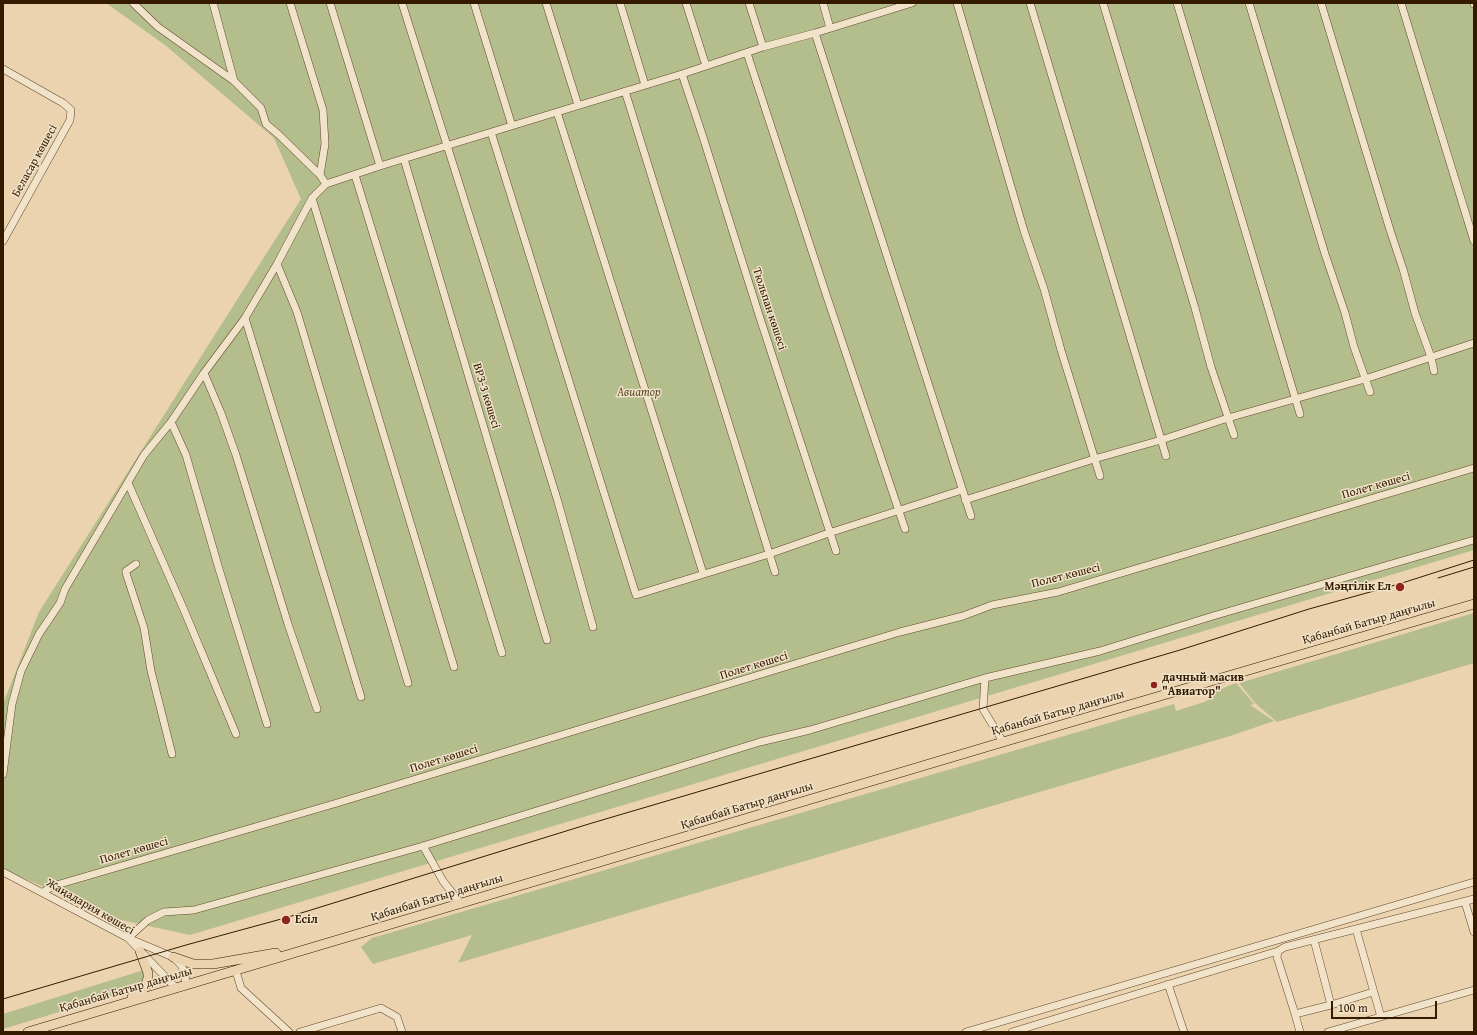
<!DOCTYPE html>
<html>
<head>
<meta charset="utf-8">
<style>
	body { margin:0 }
	#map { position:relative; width:1477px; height:1035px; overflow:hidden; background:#ead3ae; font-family:"Gentium Book Plus",serif }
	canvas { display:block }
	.frame { position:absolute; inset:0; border:4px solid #341b00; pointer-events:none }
	.scale { position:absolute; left:1331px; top:1001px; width:106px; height:18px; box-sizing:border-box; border:2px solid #341b00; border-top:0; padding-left:5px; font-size:12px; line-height:14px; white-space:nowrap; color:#341b00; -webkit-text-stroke:3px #f1e2ca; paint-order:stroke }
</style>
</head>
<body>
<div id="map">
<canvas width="1477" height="1035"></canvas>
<div class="frame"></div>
<div class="scale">100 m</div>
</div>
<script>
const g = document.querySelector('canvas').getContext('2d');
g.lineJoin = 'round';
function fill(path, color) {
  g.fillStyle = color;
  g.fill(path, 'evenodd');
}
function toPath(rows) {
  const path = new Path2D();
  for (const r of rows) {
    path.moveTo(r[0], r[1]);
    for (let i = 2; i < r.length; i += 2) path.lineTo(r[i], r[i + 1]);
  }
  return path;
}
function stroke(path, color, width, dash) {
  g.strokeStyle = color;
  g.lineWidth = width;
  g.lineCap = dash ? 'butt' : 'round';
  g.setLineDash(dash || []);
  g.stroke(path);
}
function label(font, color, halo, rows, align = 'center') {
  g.font = font + ' "Gentium Book Plus",serif';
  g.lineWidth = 3;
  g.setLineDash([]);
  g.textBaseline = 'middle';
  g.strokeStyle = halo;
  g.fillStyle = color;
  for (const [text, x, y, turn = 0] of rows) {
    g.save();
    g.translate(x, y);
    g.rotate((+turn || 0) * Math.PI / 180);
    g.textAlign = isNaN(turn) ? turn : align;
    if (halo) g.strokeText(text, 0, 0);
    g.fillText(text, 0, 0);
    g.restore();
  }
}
fill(toPath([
	[106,3,1474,3,1474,550,190,935,117,919,3,869,3,704,39,612,301,199,274,138,165,45],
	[1474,613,1474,663,1277,722,1255,703,1239,683],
	[1236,683,1254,704,1250,705,1274,721,1230,736,458,963,472,935,373,964,361,947,372,938,1174,704,1176,711,1207,701,1209,694],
	[144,970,144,979,135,989,3,1029,3,1014]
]), '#b4bd8c');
const minor = toPath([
	[133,3,158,27,234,81,261,108,266,124,278,134,320,175,326,184],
	[213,3,234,81],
	[290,3,323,110,325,144,320,175],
	[330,3,380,166],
	[402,3,489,278,558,502,593,627],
	[474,3,512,126],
	[546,3,578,105],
	[620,3,645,85],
	[686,3,706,66],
	[749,3,763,47],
	[823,3,830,28],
	[957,3,1024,231,1044,289,1061,350,1100,476],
	[1030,3,1166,456],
	[1103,3,1195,308,1211,367,1234,435],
	[1177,3,1300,414],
	[1249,3,1325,254,1345,313,1354,347,1370,392],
	[1321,3,1390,230,1403,269,1415,313,1431,357,1434,371],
	[1401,3,1474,241],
	[1474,3,1474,4],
	[815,33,971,516],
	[747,53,826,294,905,529],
	[3,69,63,103,71,110,70,120,3,241],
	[682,74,703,137,759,315,836,551],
	[625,91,775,572],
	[557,112,703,573],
	[491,132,636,595,769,554,829,533,962,490],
	[404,159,547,640],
	[355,175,502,653],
	[312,198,454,667],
	[277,264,297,312,408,683],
	[245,318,361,697],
	[204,373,221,413,236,455,288,624,317,709],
	[171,422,186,455,219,569,267,724],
	[128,483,184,610,236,734],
	[965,500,1094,459,1161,440,1228,418,1365,379,1474,343],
	[136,564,126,571,126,573,144,628,151,671,172,754],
	[985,678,983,709,1003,742],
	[3,774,12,704,21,671,39,634,60,603,65,589,144,455,171,422,204,373,245,318,277,264,312,198,326,184,380,166,682,74,763,47,815,33,912,3],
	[423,846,443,881,461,904],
	[3,872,128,938,176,988],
	[43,892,53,886,337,803,900,632,963,616,992,605,1058,592,1474,468],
	[1465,902,1474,932],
	[1356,929,1474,899],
	[128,938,148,920,164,912,194,910,423,846,760,742,810,730,985,678,1100,651,1213,616,1474,540],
	[130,939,173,957,181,965,185,974,186,985],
	[1314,940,1331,1005],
	[236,971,241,988,289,1032],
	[1168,984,1184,1032],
	[1373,992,1331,1005,1295,1014,1277,957,1278,951,1285,947,1356,929,1381,1017],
	[1295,1014,1300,1032],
	[300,1032,381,1008,397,1017,402,1032],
	[966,1032,1474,882],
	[1012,1032,1278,951],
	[1328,1032,1474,990]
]);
const major = toPath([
	[173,957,193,964,213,964,276,953],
	[132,997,139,994,145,987,148,978,148,973,140,951],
	[28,1032,1003,742,1474,604]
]);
stroke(minor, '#62492c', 8);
stroke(major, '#341b00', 10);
stroke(minor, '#f1e2ca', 7);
stroke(major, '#ead3ae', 9);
stroke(toPath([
	[1438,578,1474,567],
	[3,999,186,945,285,918,592,823,1180,650,1309,609,1399,584,1474,560]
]), '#341b00', 1);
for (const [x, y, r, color] of [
	[1400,587,5,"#8f2418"],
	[1154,685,4,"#8f2418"],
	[286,920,5,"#8f2418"]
]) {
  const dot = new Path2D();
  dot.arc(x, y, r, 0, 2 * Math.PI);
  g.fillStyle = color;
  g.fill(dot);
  stroke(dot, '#f1e2ca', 1.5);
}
label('12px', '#341b00', '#f1e2ca', [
	["Беласар көшесі",35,161,-61],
	["Тюльпан көшесі",769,309,72],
	["ВРЗ-3 көшесі",486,396,73],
	["Полет көшесі",1376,486,-16],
	["Полет көшесі",1066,576,-14],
	["Қабанбай Батыр даңғылы",1369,622,-16],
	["Полет көшесі",754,666,-17],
	["Қабанбай Батыр даңғылы",1058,713,-16],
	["Полет көшесі",444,759,-17],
	["Қабанбай Батыр даңғылы",747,806,-17],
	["Полет көшесі",134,851,-16],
	["Қабанбай Батыр даңғылы",437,898,-17],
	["Жаңадария көшесі",90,907,30],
	["Қабанбай Батыр даңғылы",126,990,-16]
]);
label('italic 12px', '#5a4c2a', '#f1e2ca', [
	["Авиатор",639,393]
]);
label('bold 12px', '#341b00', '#f1e2ca', [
	["Мәңгілік Ел",1391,587,"right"],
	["дачный масив",1162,678],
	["\"Авиатор\"",1162,692],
	["Есіл",295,920]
], 'left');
</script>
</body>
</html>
